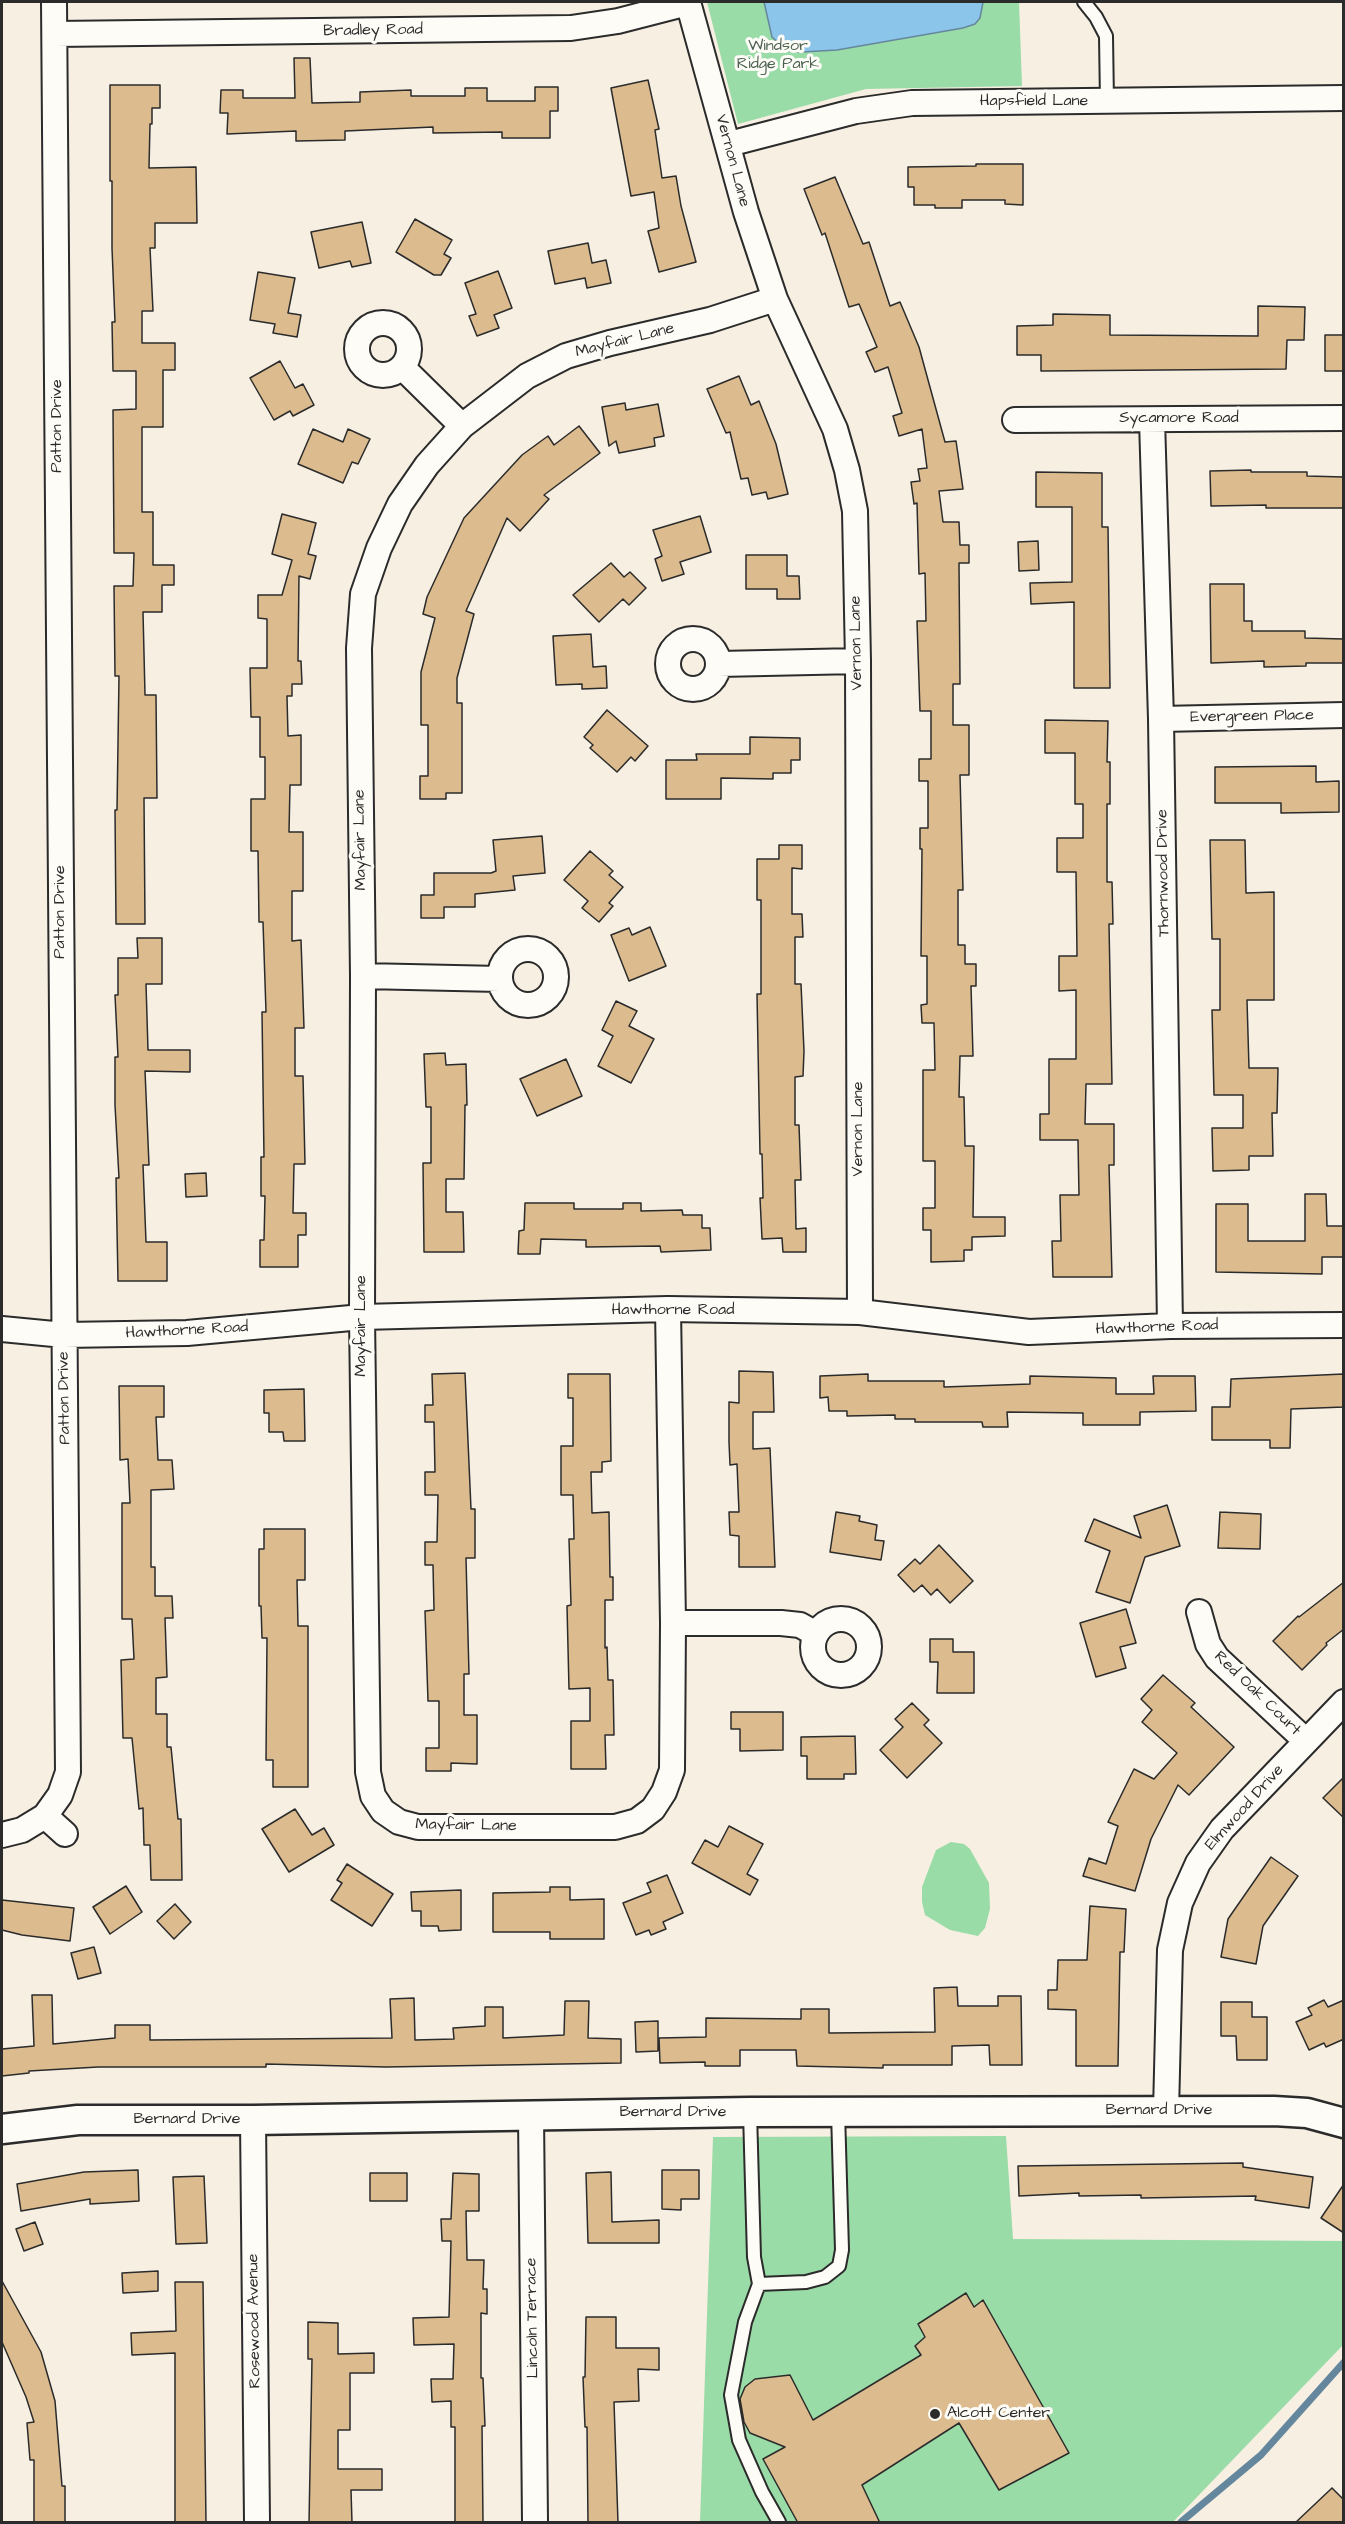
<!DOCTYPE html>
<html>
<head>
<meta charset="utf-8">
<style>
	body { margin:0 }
	#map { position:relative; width:1345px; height:2524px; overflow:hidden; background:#f6efe2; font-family:"Architects Daughter",sans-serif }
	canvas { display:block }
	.frame { position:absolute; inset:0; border:3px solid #2b2b2b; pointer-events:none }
</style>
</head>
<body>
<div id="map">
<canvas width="1345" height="2524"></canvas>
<div class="frame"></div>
</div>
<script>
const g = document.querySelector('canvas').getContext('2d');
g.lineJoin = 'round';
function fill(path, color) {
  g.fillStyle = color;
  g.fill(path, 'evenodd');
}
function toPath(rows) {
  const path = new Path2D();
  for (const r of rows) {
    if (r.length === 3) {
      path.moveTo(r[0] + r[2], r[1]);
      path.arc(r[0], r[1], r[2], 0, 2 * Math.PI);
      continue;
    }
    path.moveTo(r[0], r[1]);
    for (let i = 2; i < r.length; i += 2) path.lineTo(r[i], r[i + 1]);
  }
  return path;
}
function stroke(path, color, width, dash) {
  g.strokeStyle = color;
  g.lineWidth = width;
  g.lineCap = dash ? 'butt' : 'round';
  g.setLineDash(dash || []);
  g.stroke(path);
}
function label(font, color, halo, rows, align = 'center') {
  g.font = font + ' "Architects Daughter",sans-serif';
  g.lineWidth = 6;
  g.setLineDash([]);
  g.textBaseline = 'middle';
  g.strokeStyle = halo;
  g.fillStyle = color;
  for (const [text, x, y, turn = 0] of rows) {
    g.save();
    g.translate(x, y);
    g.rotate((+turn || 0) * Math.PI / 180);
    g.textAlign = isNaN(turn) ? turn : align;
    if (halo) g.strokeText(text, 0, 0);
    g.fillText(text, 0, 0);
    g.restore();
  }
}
fill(toPath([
	[707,2,1019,2,1022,86,866,89,738,124],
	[951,1842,964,1844,970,1849,989,1883,990,1909,985,1928,978,1936,950,1930,925,1915,922,1902,922,1887,936,1850],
	[1006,2136,1013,2239,1343,2241,1343,2345,1173,2522,700,2522,713,2137]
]), '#9adca7');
const water = toPath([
	[764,2,983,2,980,18,975,24,963,28,837,50,802,52,787,51,772,37,764,2]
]);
fill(water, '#8bc5ea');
stroke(water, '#65879e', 1.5);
stroke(toPath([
	[1181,2522,1261,2455,1344,2362]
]), '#65879e', 7);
const building = toPath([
	[294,58,310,58,312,103,360,102,360,92,411,90,411,96,465,96,465,88,487,88,487,101,535,101,535,87,558,87,558,111,550,111,550,138,502,138,502,132,433,133,433,127,345,131,345,140,296,141,296,131,227,134,228,113,220,113,221,90,243,90,243,98,295,98,294,58],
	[648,80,659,129,655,130,662,178,676,176,681,206,696,262,659,272,648,231,659,228,654,192,631,196,611,88,648,80],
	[110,85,160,85,160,108,152,108,152,124,150,124,149,168,196,167,197,223,155,223,155,248,150,248,153,311,142,311,142,343,175,343,175,370,163,370,163,427,142,427,142,512,153,512,153,565,174,565,174,585,162,585,162,612,143,612,145,695,156,695,157,798,144,798,145,924,116,924,115,810,117,810,119,676,115,676,114,586,133,586,134,553,114,553,113,410,136,409,136,371,113,371,112,322,115,322,112,248,112,181,110,181,110,85],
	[976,164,1023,164,1023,205,1005,204,1005,200,962,200,962,208,935,208,935,205,914,205,914,187,908,187,908,167,976,166,976,164],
	[835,177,863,244,869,242,890,306,900,302,919,347,945,442,956,441,963,489,939,491,943,522,959,522,960,545,969,545,969,563,959,563,960,684,953,684,953,725,969,725,969,775,960,775,963,890,958,890,958,945,965,945,965,964,976,964,976,986,971,986,973,1056,960,1056,959,1097,964,1097,965,1146,974,1146,973,1217,1005,1217,1005,1236,972,1237,972,1250,964,1250,964,1261,931,1262,931,1230,923,1230,923,1208,935,1208,935,1161,923,1161,923,1070,935,1070,934,1023,922,1023,921,1005,927,1004,927,956,921,956,922,849,920,849,920,828,928,828,928,781,919,781,919,759,931,759,931,711,920,711,917,621,926,621,925,573,919,574,917,503,914,504,911,482,920,481,918,469,927,468,922,429,899,436,893,416,902,413,888,367,875,372,866,352,877,347,859,304,849,307,825,233,822,235,804,189,835,177],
	[415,219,452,240,444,254,451,258,441,275,434,275,396,252,415,219],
	[362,222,371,263,352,267,350,261,319,268,311,232,362,222],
	[588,243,592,263,606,260,611,283,587,288,585,278,555,284,548,251,588,243],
	[498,271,512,308,494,315,499,328,477,336,469,316,476,314,465,283,498,271],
	[258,272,295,278,288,313,301,315,297,337,273,333,275,324,250,320,258,272],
	[1258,306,1305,307,1304,340,1287,340,1286,369,1041,371,1041,355,1017,355,1017,326,1053,325,1053,314,1110,315,1110,335,1258,336,1258,306],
	[1325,335,1344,335,1344,371,1325,371,1325,335],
	[280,361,295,388,303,384,314,405,293,416,290,411,274,420,250,378,280,361],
	[739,376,751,405,759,401,776,444,788,494,768,499,766,492,752,495,748,478,741,479,730,432,726,433,707,389,739,376],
	[625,403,626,410,658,404,664,436,654,438,655,446,619,453,616,441,609,446,602,407,625,403],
	[579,426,600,453,544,495,549,499,520,531,507,518,466,611,474,614,457,678,457,703,462,703,462,793,446,793,446,799,420,799,420,776,428,776,428,725,421,725,421,672,435,618,423,614,427,597,464,518,522,455,548,436,554,445,579,426],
	[313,429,343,442,348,429,370,439,358,464,352,462,343,483,298,464,313,429],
	[1251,470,1251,472,1307,472,1307,476,1344,477,1344,508,1266,508,1266,505,1211,506,1210,471,1251,470],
	[1036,472,1102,473,1102,527,1108,527,1110,688,1074,688,1074,602,1031,604,1030,583,1072,582,1072,507,1036,507,1036,472],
	[282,514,316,523,308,554,316,556,310,579,299,576,298,661,301,661,302,684,292,684,292,696,287,696,288,736,301,735,301,785,290,785,289,832,303,832,303,891,292,891,292,941,301,940,304,1028,295,1028,295,1076,303,1076,305,1164,294,1164,293,1213,306,1213,306,1235,298,1235,298,1267,260,1267,260,1240,264,1240,265,1196,261,1196,261,1157,264,1157,262,1012,266,1012,263,922,259,922,258,851,251,851,251,799,265,799,265,757,260,757,260,717,251,717,250,668,267,668,267,619,258,618,258,595,282,595,292,560,272,554,282,514],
	[700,516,711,552,680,562,684,574,662,581,655,559,662,556,653,530,700,516],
	[1038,541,1039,570,1019,571,1018,542,1038,541],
	[746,555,787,555,787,576,799,576,800,599,777,599,777,589,746,589,746,555],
	[611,563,624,577,630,572,646,588,629,605,623,599,599,622,573,595,611,563],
	[1210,584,1244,584,1244,621,1252,621,1252,631,1305,631,1305,638,1344,639,1344,663,1306,663,1306,666,1264,667,1264,661,1211,663,1210,584],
	[591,634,593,667,606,666,607,688,582,689,582,684,556,685,553,636,591,634],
	[607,710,648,746,635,761,631,757,617,772,590,748,593,745,584,737,607,710],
	[1045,720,1108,721,1107,762,1110,762,1110,804,1107,804,1107,882,1112,882,1113,924,1109,924,1112,1084,1086,1084,1085,1124,1114,1124,1114,1165,1109,1165,1112,1277,1053,1277,1052,1241,1061,1241,1060,1195,1079,1195,1078,1140,1040,1140,1040,1114,1049,1114,1049,1059,1076,1059,1076,990,1059,991,1059,956,1077,956,1076,872,1057,872,1057,838,1083,838,1083,804,1075,804,1075,753,1045,753,1045,720],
	[750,737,800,738,800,760,791,760,791,773,773,773,773,779,721,778,721,799,666,799,666,760,697,760,696,754,750,754,750,737],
	[1316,766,1316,782,1339,781,1339,812,1281,813,1281,803,1215,803,1215,767,1316,766],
	[542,836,545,873,513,876,515,890,475,894,475,907,444,907,444,918,421,918,421,895,434,895,434,873,491,873,496,871,493,840,542,836],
	[1210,840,1245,840,1246,893,1274,892,1274,1000,1247,1000,1249,1068,1278,1068,1277,1113,1272,1113,1273,1156,1249,1156,1249,1170,1213,1171,1212,1128,1243,1128,1243,1095,1214,1095,1212,1010,1220,1010,1220,939,1212,939,1210,840],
	[779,845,802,845,802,869,792,868,792,914,802,914,803,937,795,937,795,984,801,984,804,1051,803,1076,795,1077,795,1125,799,1125,801,1180,795,1180,796,1229,806,1228,806,1252,783,1252,782,1238,762,1239,760,1198,763,1198,762,1154,760,1154,757,994,761,994,761,900,757,900,757,859,779,859,779,845],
	[590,851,613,871,609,875,623,887,609,903,613,906,599,922,582,908,588,901,564,880,590,851],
	[650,927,666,966,629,981,611,935,629,928,632,935,650,927],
	[137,938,162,938,162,984,146,984,148,1050,190,1050,190,1072,145,1071,149,1165,143,1165,146,1242,167,1242,167,1281,118,1281,116,1178,119,1178,115,1105,115,1057,118,1057,115,995,118,995,118,958,138,958,137,938],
	[616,1001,637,1011,629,1026,654,1039,631,1083,598,1066,613,1036,602,1030,616,1001],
	[445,1053,446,1065,466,1064,467,1105,465,1105,464,1179,446,1179,446,1212,463,1212,464,1252,424,1252,423,1163,431,1163,431,1107,426,1107,424,1054,445,1053],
	[566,1059,582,1096,537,1116,520,1079,566,1059],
	[206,1173,207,1196,186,1197,185,1174,206,1173],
	[1305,1194,1326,1194,1327,1226,1344,1226,1344,1257,1322,1257,1322,1274,1216,1272,1216,1204,1248,1204,1248,1241,1305,1241,1305,1194],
	[525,1203,574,1203,574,1209,623,1209,623,1203,641,1203,641,1211,682,1210,683,1215,702,1215,702,1228,710,1228,711,1250,661,1252,660,1246,586,1247,586,1240,541,1239,540,1254,518,1254,519,1231,524,1230,525,1203],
	[739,1371,773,1372,774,1412,753,1412,753,1449,770,1448,775,1567,739,1567,739,1536,730,1535,729,1512,739,1512,737,1464,730,1465,729,1442,729,1402,739,1403,739,1371],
	[465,1373,471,1509,475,1509,475,1558,466,1558,469,1674,464,1674,464,1715,477,1715,477,1764,451,1763,451,1771,426,1771,426,1748,439,1748,439,1701,428,1701,425,1611,434,1610,433,1565,425,1565,425,1542,437,1542,438,1495,425,1495,425,1472,435,1472,434,1422,425,1422,425,1405,433,1405,432,1374,465,1373],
	[568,1374,610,1374,611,1461,602,1462,602,1472,591,1472,592,1513,609,1512,610,1577,613,1577,613,1600,605,1600,605,1648,607,1647,608,1680,613,1680,614,1735,605,1735,606,1769,571,1769,571,1721,590,1721,590,1688,569,1689,567,1606,571,1605,569,1539,574,1539,573,1495,561,1495,561,1446,573,1446,573,1398,568,1398,568,1374],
	[868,1374,868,1381,944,1381,944,1387,1030,1384,1030,1376,1116,1378,1116,1394,1154,1394,1153,1376,1195,1376,1196,1411,1140,1412,1140,1425,1083,1425,1083,1413,1007,1412,1008,1427,983,1427,982,1422,915,1422,915,1419,895,1419,895,1415,847,1416,847,1411,829,1411,828,1397,820,1398,820,1376,868,1374],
	[1344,1374,1344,1407,1291,1409,1290,1448,1270,1448,1270,1440,1212,1440,1212,1407,1230,1407,1231,1379,1344,1374],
	[119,1386,164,1386,164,1417,156,1417,158,1460,172,1460,174,1489,151,1490,151,1567,155,1567,155,1596,172,1596,173,1618,165,1618,167,1677,156,1678,156,1714,167,1714,167,1747,171,1747,178,1819,181,1819,182,1880,151,1880,150,1845,144,1845,143,1808,139,1809,132,1738,123,1738,121,1660,134,1659,132,1619,122,1619,122,1503,130,1503,128,1459,120,1460,119,1386],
	[304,1389,305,1441,284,1441,283,1432,269,1432,269,1413,264,1413,264,1390,304,1389],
	[1167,1505,1180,1546,1145,1557,1130,1603,1096,1592,1110,1551,1085,1541,1094,1519,1141,1538,1134,1516,1167,1505],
	[836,1512,860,1516,859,1521,877,1525,875,1540,884,1541,881,1560,830,1552,836,1512],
	[1220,1512,1261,1514,1260,1549,1218,1548,1220,1512],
	[264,1529,305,1529,305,1580,297,1580,298,1626,308,1626,308,1787,273,1787,273,1760,266,1760,267,1638,262,1638,261,1606,259,1606,259,1549,264,1549,264,1529],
	[939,1545,973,1581,950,1603,937,1589,931,1595,922,1585,914,1592,898,1575,915,1559,920,1564,939,1545],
	[1344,1582,1344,1629,1326,1643,1327,1645,1302,1670,1273,1641,1298,1616,1299,1617,1344,1582],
	[1126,1609,1136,1643,1120,1647,1126,1668,1096,1677,1080,1623,1126,1609],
	[930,1639,953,1639,953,1652,974,1652,974,1693,937,1693,938,1662,930,1662,930,1639],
	[1163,1675,1195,1703,1191,1707,1234,1747,1189,1795,1178,1785,1151,1839,1135,1891,1083,1876,1089,1858,1106,1864,1118,1826,1108,1822,1134,1769,1154,1779,1177,1753,1142,1722,1152,1710,1141,1699,1163,1675],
	[912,1703,929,1720,924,1725,942,1743,907,1778,880,1750,903,1727,895,1719,912,1703],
	[731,1712,783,1712,783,1750,740,1751,740,1729,731,1729,731,1712],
	[855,1736,856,1774,844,1774,844,1779,807,1779,807,1756,801,1756,801,1737,855,1736],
	[1344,1777,1344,1818,1323,1798,1344,1777],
	[295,1809,312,1835,324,1828,334,1845,289,1872,262,1829,295,1809],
	[729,1826,763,1844,747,1874,758,1880,750,1895,692,1863,705,1840,718,1847,729,1826],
	[1271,1857,1298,1876,1263,1926,1256,1964,1221,1957,1228,1919,1271,1857],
	[347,1864,393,1894,372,1926,331,1900,342,1883,337,1880,347,1864],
	[667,1875,683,1913,663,1922,666,1929,651,1935,649,1930,636,1935,623,1903,651,1892,647,1883,667,1875],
	[126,1886,142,1912,110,1934,93,1907,126,1886],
	[550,1887,570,1887,570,1900,604,1899,604,1939,550,1939,550,1932,493,1932,493,1893,550,1892,550,1887],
	[461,1890,461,1930,439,1931,438,1926,421,1926,421,1911,412,1911,411,1892,461,1890],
	[2,1900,74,1908,70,1941,22,1935,2,1930,2,1900],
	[175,1904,191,1922,174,1939,157,1921,175,1904],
	[1090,1906,1126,1909,1124,1952,1120,1952,1118,2066,1076,2066,1076,2010,1048,2009,1048,1990,1057,1990,1058,1960,1087,1960,1090,1906],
	[94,1947,101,1973,78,1979,71,1953,94,1947],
	[957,1987,958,2006,998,2006,998,1996,1021,1996,1022,2065,990,2065,989,2045,952,2046,952,2065,883,2065,883,2068,797,2066,796,2050,740,2050,740,2066,705,2066,705,2062,660,2063,659,2038,706,2037,706,2018,801,2019,801,2009,829,2009,829,2033,935,2032,934,1988,957,1987],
	[32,1995,52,1995,53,2044,115,2038,115,2025,150,2025,150,2040,392,2038,390,1999,414,1998,415,2040,454,2039,453,2028,485,2026,485,2007,503,2007,503,2038,564,2035,565,2001,589,2001,588,2038,621,2039,621,2063,386,2067,266,2064,266,2067,98,2067,29,2071,29,2073,2,2076,2,2049,34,2046,32,1995],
	[1324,2000,1328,2007,1344,2000,1344,2039,1326,2047,1324,2043,1309,2050,1296,2022,1312,2015,1308,2008,1324,2000],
	[1221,2002,1252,2002,1252,2017,1267,2017,1267,2060,1237,2060,1236,2036,1221,2036,1221,2002],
	[658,2021,658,2051,636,2052,635,2022,658,2021],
	[1243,2163,1243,2167,1313,2177,1309,2208,1255,2200,1256,2196,1141,2198,1141,2195,1079,2196,1079,2193,1019,2196,1018,2166,1243,2163],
	[138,2170,139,2201,90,2204,90,2199,21,2211,17,2184,84,2172,138,2170],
	[662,2170,699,2170,699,2199,681,2199,681,2210,662,2209,662,2170],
	[611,2172,612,2222,659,2220,659,2243,588,2243,586,2173,611,2172],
	[370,2173,407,2173,407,2201,370,2201,370,2173],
	[453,2173,479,2174,479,2211,466,2211,467,2260,484,2260,483,2289,487,2289,487,2314,481,2313,481,2378,483,2378,485,2426,482,2426,483,2523,455,2523,455,2427,451,2427,451,2401,432,2402,431,2379,453,2379,454,2344,414,2345,413,2318,449,2317,451,2241,442,2241,441,2219,451,2219,453,2173],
	[204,2176,207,2243,176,2244,173,2177,204,2176],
	[1344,2184,1344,2233,1321,2218,1344,2184],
	[35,2222,43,2244,24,2251,16,2229,35,2222],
	[158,2271,158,2291,123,2293,122,2273,158,2271],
	[2,2281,41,2352,55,2401,62,2486,65,2486,65,2523,34,2523,34,2460,30,2460,27,2423,34,2422,26,2397,2,2342,2,2281],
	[175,2282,203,2282,206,2523,175,2523,175,2353,132,2355,131,2333,176,2331,175,2282],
	[966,2293,974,2307,983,2300,1069,2453,999,2490,959,2423,862,2485,880,2523,798,2523,763,2459,785,2447,750,2433,744,2422,740,2399,745,2387,755,2379,790,2375,813,2420,921,2355,915,2346,925,2337,918,2324,966,2293],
	[586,2317,616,2317,616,2348,659,2348,659,2370,638,2369,639,2401,614,2402,618,2523,588,2523,587,2427,585,2427,583,2377,585,2377,586,2317],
	[308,2322,338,2323,338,2354,374,2353,374,2373,350,2373,350,2430,338,2430,338,2469,382,2469,382,2490,351,2490,352,2523,309,2523,312,2359,308,2359,308,2322],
	[1332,2488,1344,2500,1344,2523,1295,2523,1332,2488]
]);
fill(building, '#dcbc8f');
stroke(building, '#2b2b2b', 1.5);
const service = toPath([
	[1084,2,1096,17,1106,36,1107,102],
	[750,2112,754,2257,759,2284,745,2322,731,2395,739,2440,762,2492,779,2522],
	[759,2284,806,2282,825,2277,839,2266,842,2250,838,2112]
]);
const minor = toPath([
	[688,2,746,212,775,299,835,429,847,470,855,511,858,661,860,1312],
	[55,34,571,28,618,21,688,3],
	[729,144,856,111,912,103,1344,98],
	[383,349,26],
	[402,367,462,426],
	[1015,420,1344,418],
	[1152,420,1161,719,1170,1326],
	[693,664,25],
	[719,664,858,661],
	[1161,719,1344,715],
	[528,977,28],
	[363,976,500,979],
	[668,1309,673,1623,672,1770,664,1792,653,1809,637,1821,615,1827,418,1827,399,1822,383,1811,373,1796,368,1772,362,1317,363,976,359,648,363,594,379,548,400,504,427,465,462,426,527,376,566,356,610,343,710,320,775,299],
	[2,1329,64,1335,187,1333,362,1317,668,1309,860,1312,1029,1332,1170,1326,1344,1325],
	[1199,1612,1208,1644,1217,1658,1306,1741],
	[841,1647,28],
	[673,1623,781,1623,800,1625,816,1634],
	[45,1816,65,1834],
	[2,1835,22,1830,45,1816,60,1795,68,1772,54,2],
	[1166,2111,1170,1950,1180,1903,1198,1863,1222,1829,1344,1702],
	[531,2114,535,2522],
	[253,2120,257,2522]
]);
const tertiary = toPath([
	[2,2129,78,2120,253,2120,750,2112,1274,2111,1307,2113,1344,2123]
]);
stroke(service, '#2b2b2b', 16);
stroke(minor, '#2b2b2b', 28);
stroke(tertiary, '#2b2b2b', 33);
stroke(service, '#fdfcf7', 12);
stroke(minor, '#fdfcf7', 24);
stroke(tertiary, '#fdfcf7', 28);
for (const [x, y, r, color] of [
	[935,2414,6,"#2b2b2b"]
]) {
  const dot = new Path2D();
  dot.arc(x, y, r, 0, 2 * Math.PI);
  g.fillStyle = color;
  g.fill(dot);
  stroke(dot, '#fdfcf7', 2);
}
label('16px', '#2b2b2b', '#fdfcf7', [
	["Bradley Road",373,31,-1],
	["Hapsfield Lane",1034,102],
	["Vernon Lane",732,161,75],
	["Mayfair Lane",625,341,-14],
	["Sycamore Road",1179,419],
	["Patton Drive",58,426,-90],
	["Vernon Lane",857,643,-91],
	["Evergreen Place",1252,717,-1],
	["Mayfair Lane",361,840,-91],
	["Thornwood Drive",1164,873,-91],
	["Patton Drive",61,912,-90],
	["Vernon Lane",859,1129,-90],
	["Hawthorne Road",673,1311],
	["Mayfair Lane",362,1326,-90],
	["Hawthorne Road",1157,1328,-2],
	["Hawthorne Road",187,1331,-3],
	["Patton Drive",65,1398,-91],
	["Red Oak Court",1257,1694,44],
	["Elmwood Drive",1245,1808,-48],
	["Mayfair Lane",466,1826,1],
	["Bernard Drive",1159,2111],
	["Bernard Drive",673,2113],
	["Bernard Drive",187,2120],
	["Lincoln Terrace",533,2318,-91],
	["Rosewood Avenue",255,2321,-91]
]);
label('16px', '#4c6050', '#fdfcf7', [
	["Windsor",778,47],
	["Ridge Park",778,65]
]);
label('16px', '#2b2b2b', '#fdfcf7', [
	["Alcott Center",947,2414]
], 'left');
</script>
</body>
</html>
